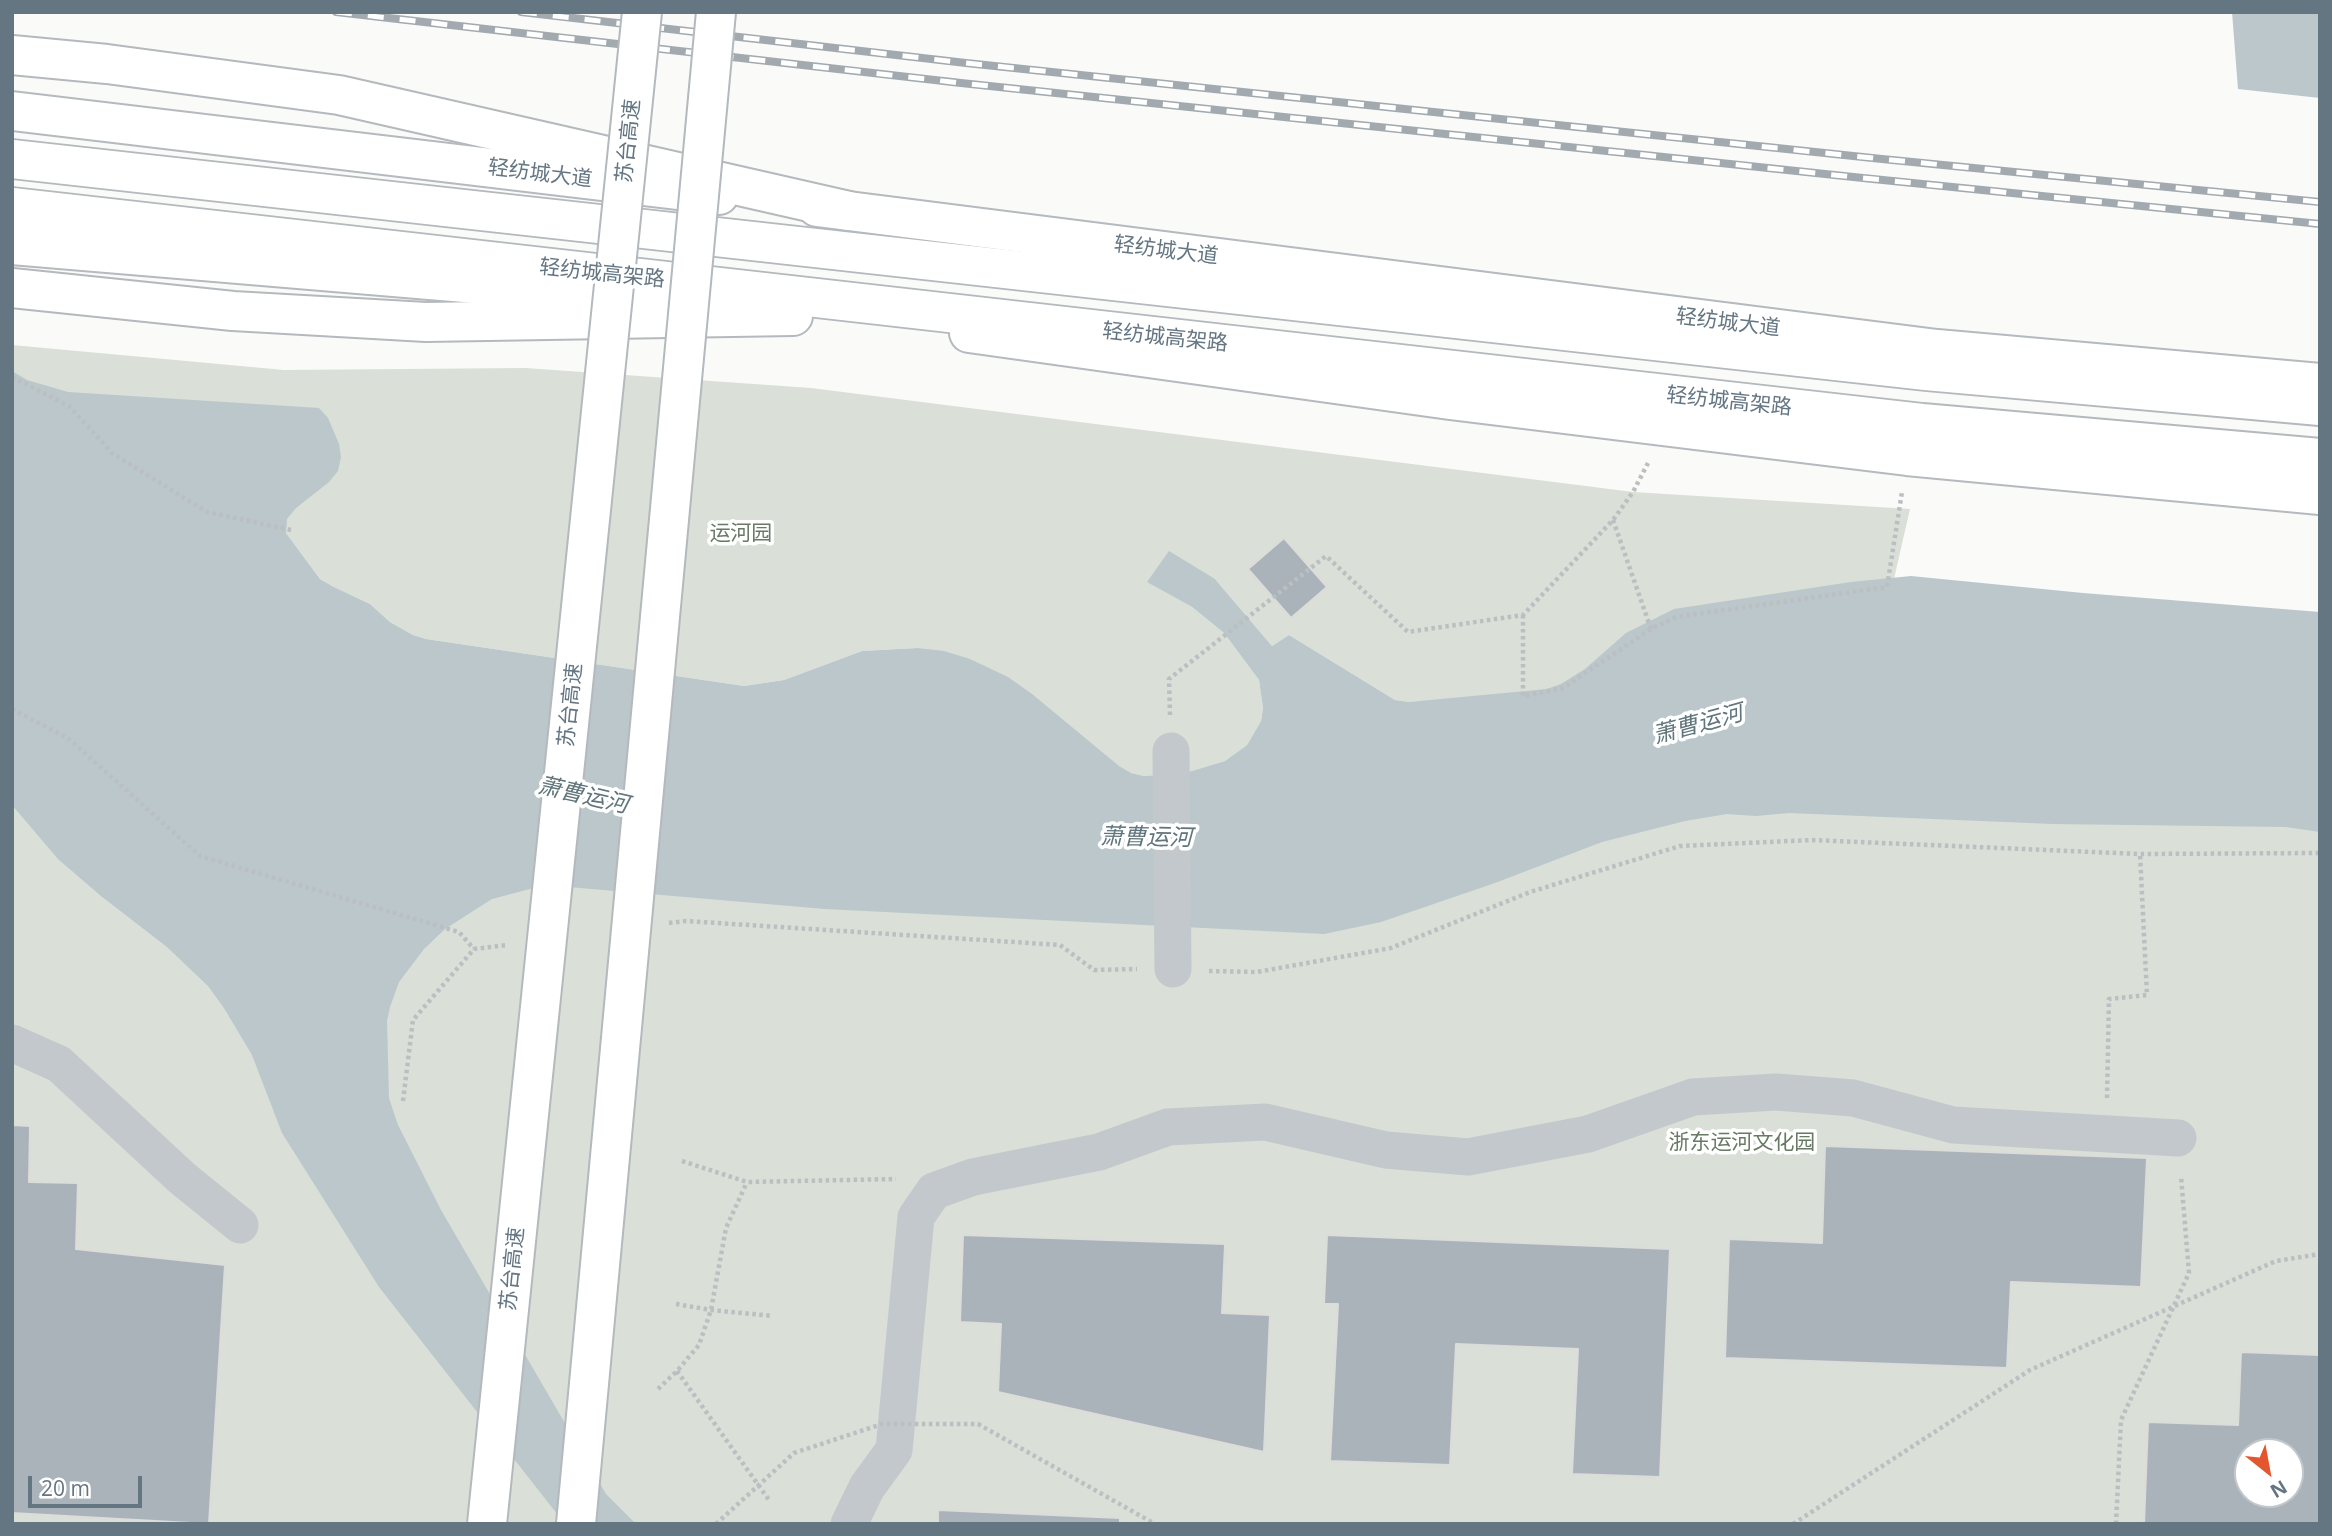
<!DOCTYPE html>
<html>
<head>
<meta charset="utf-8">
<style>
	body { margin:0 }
	#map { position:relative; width:2332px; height:1536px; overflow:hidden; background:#fafaf8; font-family:"Open Sans",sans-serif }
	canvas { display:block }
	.frame { position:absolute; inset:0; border:14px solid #657683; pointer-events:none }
	.north { position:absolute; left:2234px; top:1438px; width:70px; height:70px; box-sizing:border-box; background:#fff; border:2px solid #c1c8cd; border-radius:50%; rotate:149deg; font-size:19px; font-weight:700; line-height:28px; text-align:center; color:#657683 }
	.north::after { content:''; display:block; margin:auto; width:24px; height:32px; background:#e4572e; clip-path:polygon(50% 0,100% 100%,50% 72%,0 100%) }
	.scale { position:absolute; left:28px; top:1476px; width:114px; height:32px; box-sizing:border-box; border:4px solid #657683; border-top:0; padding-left:9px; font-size:21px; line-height:24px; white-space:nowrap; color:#657683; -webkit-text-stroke:5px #fff; paint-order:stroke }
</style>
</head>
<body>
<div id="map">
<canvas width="2332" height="1536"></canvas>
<div class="frame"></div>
<div class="north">N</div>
<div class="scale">20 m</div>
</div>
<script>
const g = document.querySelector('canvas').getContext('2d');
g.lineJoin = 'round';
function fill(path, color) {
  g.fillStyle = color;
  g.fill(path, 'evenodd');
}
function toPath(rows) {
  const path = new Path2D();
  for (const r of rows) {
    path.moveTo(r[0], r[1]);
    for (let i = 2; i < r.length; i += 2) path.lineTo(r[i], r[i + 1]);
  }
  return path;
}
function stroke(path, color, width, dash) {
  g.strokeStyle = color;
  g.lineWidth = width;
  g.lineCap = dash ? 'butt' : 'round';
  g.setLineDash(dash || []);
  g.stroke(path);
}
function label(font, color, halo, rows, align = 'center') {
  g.font = font + ' "Open Sans","Noto Sans SC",sans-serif';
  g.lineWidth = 7;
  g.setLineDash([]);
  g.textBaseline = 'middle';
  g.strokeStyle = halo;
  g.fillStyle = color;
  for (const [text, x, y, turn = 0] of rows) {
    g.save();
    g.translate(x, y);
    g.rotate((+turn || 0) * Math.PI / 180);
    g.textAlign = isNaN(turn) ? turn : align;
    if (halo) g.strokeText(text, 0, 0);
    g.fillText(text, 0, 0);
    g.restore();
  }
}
fill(toPath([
	[12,345,284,370,525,368,811,388,1633,492,1910,509,1891,592,1566,693,1409,702,1395,700,1289,635,1272,646,1215,579,1148,582,1192,607,1224,633,1259,680,1263,708,1261,721,1247,745,1225,761,1185,773,1144,776,1130,773,917,648,862,651,784,680,744,686,426,639,413,635,390,622,370,604,332,586,320,579,286,533,12,385],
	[12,634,450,843,1681,760,2320,777,2320,1524,12,1524],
	[2248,1452,2290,1452,2290,1494,2248,1494]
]), '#dadfd7');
fill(toPath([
	[2232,12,2320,12,2320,98,2238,89],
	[12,371,27,380,68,392,319,408,328,418,339,444,341,457,338,471,329,482,296,508,287,519,286,533,320,579,332,586,370,604,390,622,413,635,426,639,744,686,784,680,862,651,917,648,944,651,970,659,1008,677,1032,694,1119,766,1131,773,1144,776,1185,773,1225,761,1247,745,1261,721,1263,708,1259,680,1224,633,1192,607,1147,582,1169,551,1215,579,1272,646,1289,635,1395,700,1409,702,1547,689,1561,684,1585,669,1626,633,1674,609,1851,582,1911,576,2083,593,2320,612,2320,832,2286,827,2053,824,1789,813,1756,816,1727,814,1685,821,1602,842,1495,883,1381,922,1324,934,825,909,545,885,492,899,445,929,424,949,399,982,390,1007,387,1021,389,1098,398,1125,441,1210,606,1494,636,1524,565,1524,379,1287,282,1133,252,1055,224,1008,208,986,167,947,101,896,58,859,12,805]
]), '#bbc7cb');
const building = toPath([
	[1284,538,1327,587,1291,618,1248,569,1284,538],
	[12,1125,30,1126,29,1182,78,1183,76,1249,225,1265,209,1524,12,1513,12,1125],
	[1825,1146,2147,1158,2141,1287,2011,1282,2007,1368,1725,1358,1729,1239,1822,1243,1825,1146],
	[963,1235,1225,1244,1222,1313,1270,1315,1264,1452,998,1392,1001,1324,960,1322,963,1235],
	[1327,1235,1670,1249,1660,1477,1572,1474,1578,1349,1456,1344,1450,1465,1330,1461,1338,1304,1324,1304,1327,1235],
	[2241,1352,2320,1355,2320,1524,2144,1524,2148,1422,2238,1425,2241,1352],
	[2248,1452,2290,1452,2290,1494,2248,1494,2248,1452],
	[938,1510,1120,1518,1120,1524,938,1524,938,1510]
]);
fill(building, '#aab3b9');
stroke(building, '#dcdcda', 2);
const major = toPath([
	[12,111,719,195],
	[817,207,1937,349,2320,383],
	[12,245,704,303],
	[969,333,1450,400,1907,456,2320,495]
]);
const highway = toPath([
	[12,55,107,64,339,95,849,211],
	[12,159,1926,371,2320,406],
	[12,207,1922,423,2320,458],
	[12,288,233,311,426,322,793,316]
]);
stroke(major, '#b5babe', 42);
stroke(highway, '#b4b9bd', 42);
stroke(toPath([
	[12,377,69,406,112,453,207,512,291,530],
	[1613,520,1651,629],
	[1523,615,1523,696,1563,688,1651,629,1676,617,1887,587,1902,492],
	[12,709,69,739,200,856,459,932,474,949],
	[1170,715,1169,679,1326,556,1408,632,1523,615,1613,520,1633,492,1648,463],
	[669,923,686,921,1060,945,1094,970,1137,969],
	[1209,971,1257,972,1391,948,1530,892,1680,846,1812,840,2140,854,2320,853],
	[2107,1098,2109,999,2147,995,2140,854],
	[403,1101,413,1020,474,949,507,945],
	[682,1161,747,1182,896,1179],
	[676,1304,711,1310,773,1316],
	[677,1371,769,1500],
	[658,1389,677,1371,699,1345,711,1310,726,1228,747,1182],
	[2116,1524,2121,1420,2189,1273,2181,1176]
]), '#bbbfc2', 4.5, [3.5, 3.5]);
stroke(toPath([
	[1171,751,1173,969],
	[12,1043,59,1064,182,1178,240,1225],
	[849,1524,867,1487,894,1450,916,1217,934,1191,973,1177,1099,1152,1168,1127,1265,1122,1386,1150,1468,1157,1588,1134,1693,1097,1776,1092,1853,1098,1953,1125,2178,1138]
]), '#c3c8cc', 37);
stroke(major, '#fff', 38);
stroke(highway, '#fff', 38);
const rail = toPath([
	[336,12,961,83,1863,178,2320,224],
	[521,12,966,63,1882,159,2320,202]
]);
stroke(rail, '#a2aab0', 8);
stroke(rail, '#fff', 5, [16]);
const highwayBridge = toPath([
	[487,1524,642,12],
	[576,1524,716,12]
]);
stroke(highwayBridge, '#b4b9bd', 42, []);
stroke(toPath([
	[716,1524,794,1453,882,1424,978,1424,1155,1524],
	[1793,1524,2030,1370,2276,1261,2320,1254]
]), '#bbbfc2', 4.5, [3.5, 3.5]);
stroke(highwayBridge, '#fff', 38);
label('21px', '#657683', '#fff', [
	["苏台高速",629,141,-84],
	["轻纺城大道",540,174,7],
	["轻纺城大道",1166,251,7],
	["轻纺城高架路",602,274,6],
	["轻纺城大道",1728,323,7],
	["轻纺城高架路",1165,338,6],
	["轻纺城高架路",1729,402,6],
	["苏台高速",571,705,-84],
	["苏台高速",513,1269,-84]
]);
label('21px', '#687a64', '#fff', [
	["运河园",741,534],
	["浙东运河文化园",1742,1143]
]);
label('italic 23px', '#60757c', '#fff', [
	["萧曹运河",1698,725,-15],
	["萧曹运河",583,796,13],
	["萧曹运河",1146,838,1]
]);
</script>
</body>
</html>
